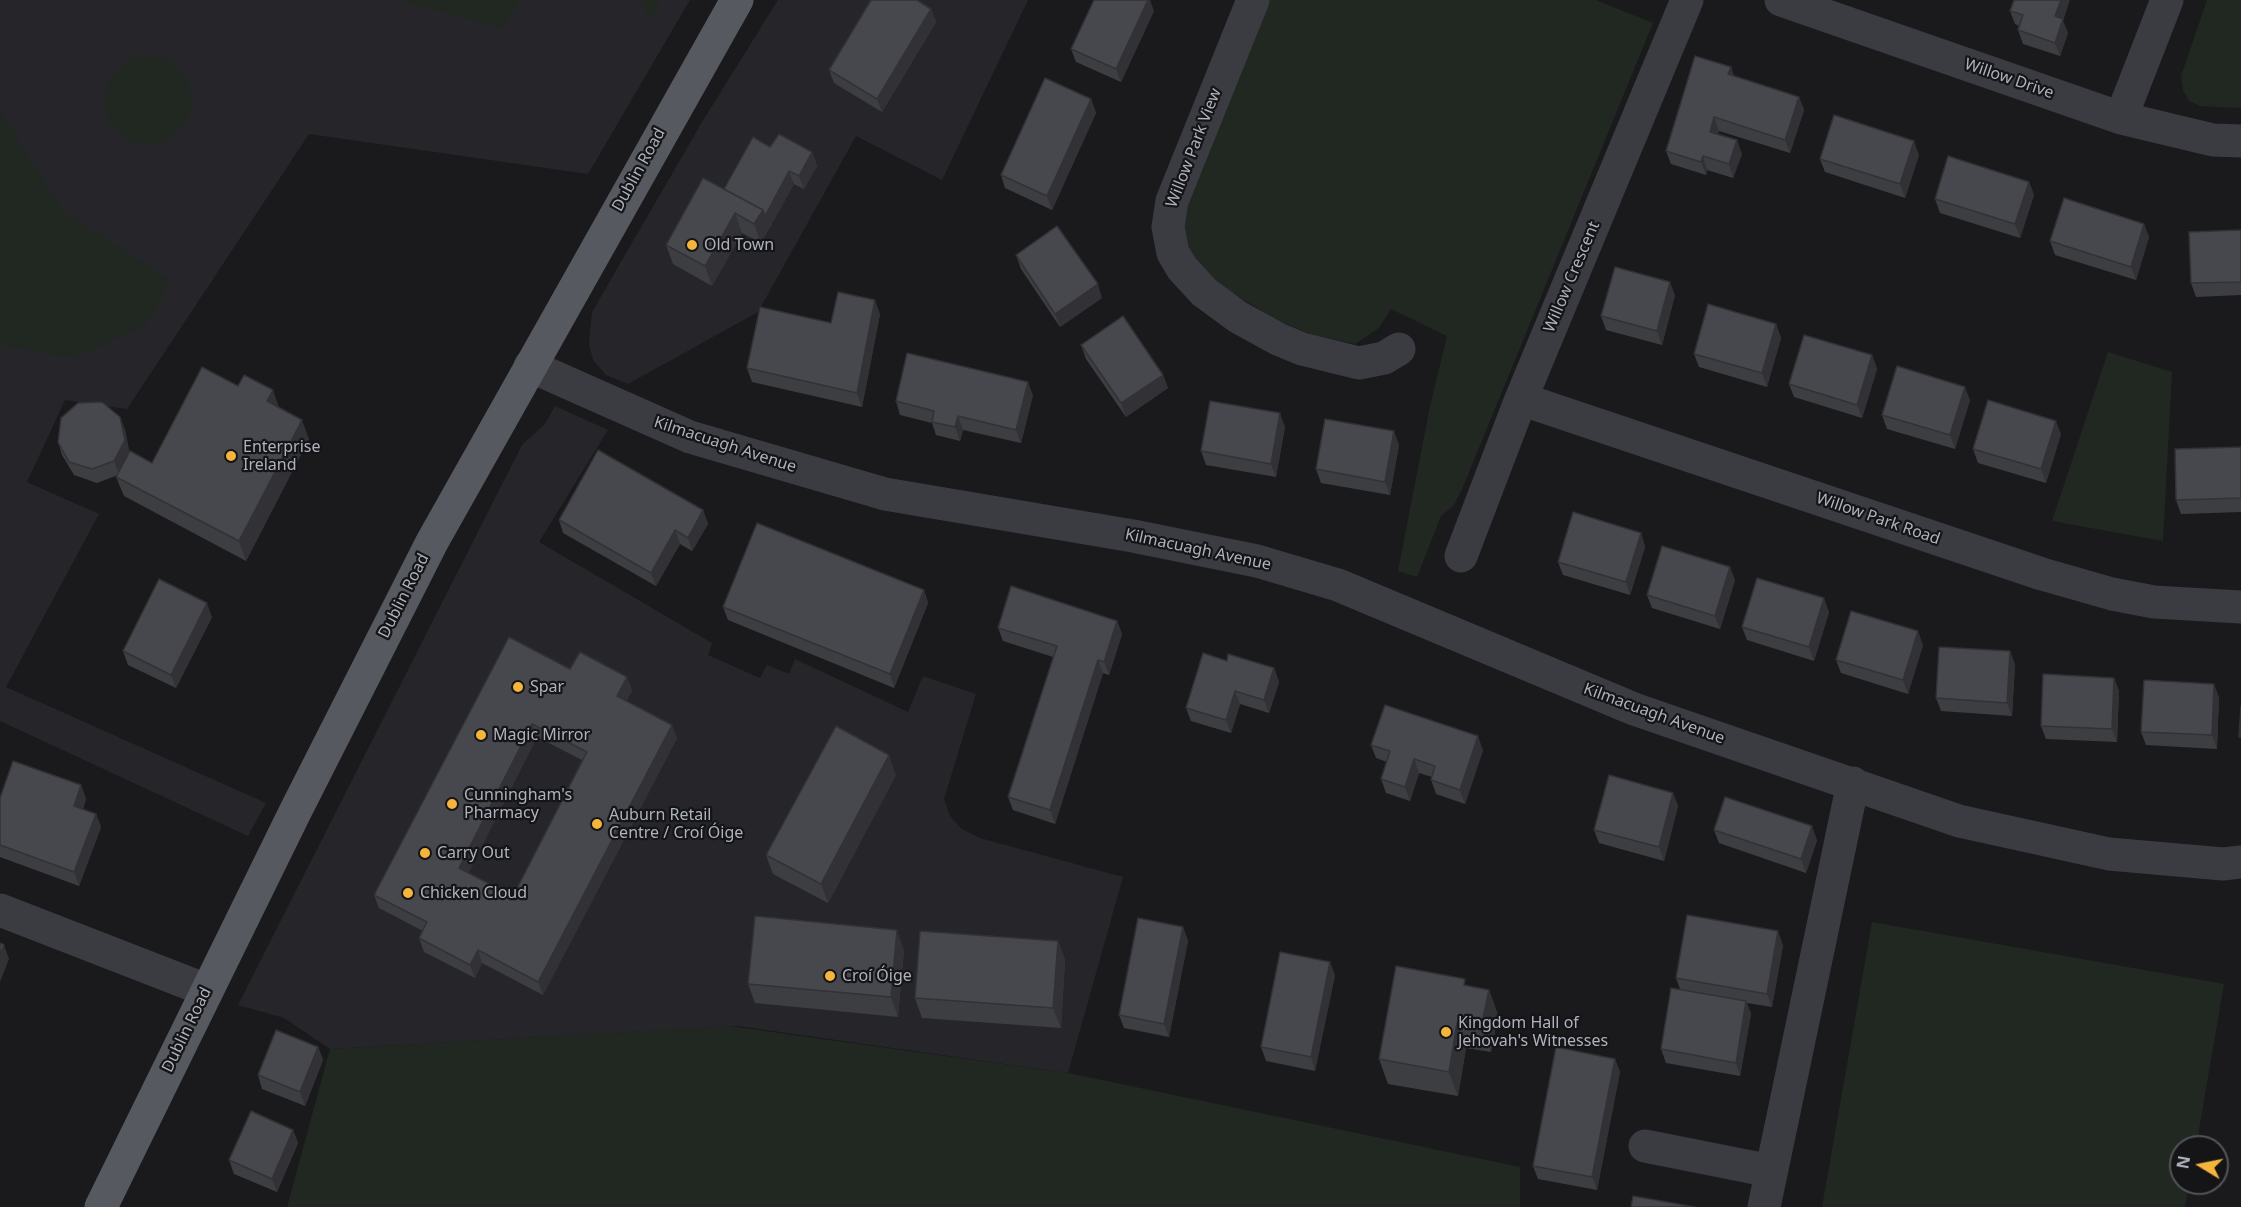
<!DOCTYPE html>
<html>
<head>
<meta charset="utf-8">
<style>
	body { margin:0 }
	#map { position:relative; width:2241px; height:1207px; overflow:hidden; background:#1a1a1d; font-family:"Noto Sans",sans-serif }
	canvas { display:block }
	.north { position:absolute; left:2169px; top:1135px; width:60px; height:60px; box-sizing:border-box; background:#151518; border:2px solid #52545a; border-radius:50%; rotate:280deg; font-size:16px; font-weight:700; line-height:24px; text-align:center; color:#adb2bc }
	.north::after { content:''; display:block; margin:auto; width:21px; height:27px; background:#f5b53a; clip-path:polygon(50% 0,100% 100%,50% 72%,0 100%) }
</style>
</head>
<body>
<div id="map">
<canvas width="2241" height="1207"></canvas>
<div class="north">N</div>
</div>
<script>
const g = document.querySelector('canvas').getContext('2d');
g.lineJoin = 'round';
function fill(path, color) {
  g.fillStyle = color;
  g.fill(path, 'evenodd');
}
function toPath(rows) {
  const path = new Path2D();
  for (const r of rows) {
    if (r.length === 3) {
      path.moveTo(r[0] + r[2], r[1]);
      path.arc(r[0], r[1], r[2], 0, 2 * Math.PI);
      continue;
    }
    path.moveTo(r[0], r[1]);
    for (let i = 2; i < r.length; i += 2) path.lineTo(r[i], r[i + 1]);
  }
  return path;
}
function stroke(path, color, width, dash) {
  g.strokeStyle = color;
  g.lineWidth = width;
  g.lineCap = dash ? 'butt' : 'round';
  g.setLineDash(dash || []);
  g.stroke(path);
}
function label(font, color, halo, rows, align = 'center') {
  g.font = font + ' "Noto Sans",sans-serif';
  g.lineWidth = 4.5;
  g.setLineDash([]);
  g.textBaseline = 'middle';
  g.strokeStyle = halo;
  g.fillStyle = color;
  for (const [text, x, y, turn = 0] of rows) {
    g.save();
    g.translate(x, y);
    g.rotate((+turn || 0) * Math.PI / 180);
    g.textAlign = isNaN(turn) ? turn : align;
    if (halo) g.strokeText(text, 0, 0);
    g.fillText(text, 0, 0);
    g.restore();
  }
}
fill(toPath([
	[0,0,690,0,588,174,309,134,127,409,65,400,27,482,99,514,6,687,266,803,248,836,0,721],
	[778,0,1028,0,942,180,856,136,758,312,628,384,606,375,593,360,589,344,592,312,702,122],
	[555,406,608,430,539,542,712,643,708,655,760,678,767,665,789,674,795,659,908,712,923,676,976,694,944,799,950,816,962,829,980,838,1123,877,1068,1073,738,1026,330,1049,284,1018,238,1005,522,445,545,424]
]), '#26262a');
fill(toPath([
	[408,0,519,0,503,28,407,3],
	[641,0,662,0,648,22],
	[1269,0,1596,0,1653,23,1463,487,1454,505,1441,516,1417,577,1398,571,1430,406,1447,336,1391,309,1379,328,1355,344,1313,335,1277,320,1216,283,1191,254,1184,231,1186,211,1196,175],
	[2207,0,2241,0,2241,108,2200,106,2189,101,2183,90,2181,76],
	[148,100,44],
	[0,111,64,212,170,280,148,324,74,358,0,345],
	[2108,352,2172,372,2163,541,2052,521],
	[1872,922,2224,984,2196,1147,2181,1147,2181,1183,2189,1183,2185,1207,1822,1207],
	[729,1026,1068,1073,1520,1167,1520,1207,287,1207,330,1049]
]), '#202821');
stroke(toPath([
	[1253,0,1172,201,1168,227,1173,253,1182,268,1204,292,1238,317,1278,339,1302,349,1359,363,1384,358,1399,349],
	[1781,0,2121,118,2213,140,2241,141],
	[2121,118,2167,0],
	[530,366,690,437,885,494,1133,536,1257,561,1338,585,1634,709,1959,821,2109,854,2223,864,2241,862],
	[1521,399,2042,574,2112,594,2154,602,2241,607],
	[1461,556,1521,399,1687,0],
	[0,910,206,990],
	[1645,1146,1771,1171],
	[1764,1207,1853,783]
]), '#3b3c42', 33);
stroke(toPath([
	[101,1207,296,810,432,542,737,0]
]), '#575961', 33);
fill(toPath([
	[931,9,936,22,882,112,834,83,829,70],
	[1154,11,1121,82,1076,62,1071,49],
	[2010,11,2063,21,2068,33,2060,56,2023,44,2018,30,2019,26,2015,24],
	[1734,76,1799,97,1804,110,1790,153,1719,131,1718,134,1742,154,1733,178,1707,170,1706,175,1671,164,1666,151],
	[1091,99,1096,113,1052,210,1005,188,1001,175],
	[812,152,817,166,804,189,794,184,761,243,742,233,712,286,673,264,666,245,724,189],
	[1919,155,1905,198,1825,172,1820,159],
	[2029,182,2034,195,2020,238,1940,213,1935,199],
	[2144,224,2149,237,2136,280,2055,255,2050,241],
	[2241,230,2241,295,2196,297,2191,283],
	[1016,255,1102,298,1060,327,1021,269],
	[1675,295,1662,345,1606,330,1601,316],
	[880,314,862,407,752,382,747,368,831,323],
	[1776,324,1781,338,1767,387,1699,367,1694,354],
	[1081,345,1163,375,1168,388,1126,417,1086,359],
	[1872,355,1877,369,1862,418,1794,397,1789,384],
	[1033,395,1021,443,963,430,960,441,936,435,932,423,900,415,896,401],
	[1970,400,1955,449,1887,429,1882,415],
	[279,408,309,439,246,561,124,496,116,477,118,475,97,483,74,475,62,455,58,442,120,417,125,430,129,452,152,463],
	[1285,427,1276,477,1206,465,1201,451],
	[2061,434,2046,483,1978,463,1973,449],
	[1399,445,1390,495,1321,483,1316,469],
	[2241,447,2241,512,2181,514,2176,500],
	[703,510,708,524,692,551,680,544,656,586,563,533,559,520],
	[1641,533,1645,547,1630,595,1563,575,1558,562],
	[1735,580,1720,629,1652,608,1647,595],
	[924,590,928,603,894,688,728,620,723,607],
	[1829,612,1814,661,1747,640,1742,627],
	[212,617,176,688,128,665,123,651],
	[1117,621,1122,634,1109,675,1103,673,1055,824,1013,810,1008,797,1053,657,1003,641,998,628],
	[1923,645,1908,694,1841,673,1836,660],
	[2010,651,2015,665,2012,716,1941,711,1936,698],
	[1227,661,1274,668,1279,682,1269,713,1240,704,1231,733,1191,721,1186,708],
	[570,669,627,677,632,691,626,701,677,738,543,995,482,963,475,978,424,952,419,938,423,931,379,908,374,895],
	[537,737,582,760,513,896,468,873],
	[2114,678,2119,691,2117,742,2046,739,2041,726],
	[2219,697,2217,749,2146,745,2141,732],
	[1371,745,1483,750,1465,804,1436,794,1431,780,1432,777,1419,773,1410,801,1386,793,1381,779,1387,762,1376,758],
	[896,775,828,903,773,874,766,855],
	[81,785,86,799,83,809,96,814,101,827,79,886,0,857,0,798],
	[1673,793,1678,806,1664,861,1599,843,1594,830],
	[1714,830,1817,840,1806,873,1719,843],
	[1183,927,1188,941,1169,1037,1124,1028,1119,1015],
	[1058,941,1065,960,1061,1028,922,1018,915,998],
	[1783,945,1772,1007,1747,1003,1751,1014,1740,1076,1666,1063,1661,1049,1680,989,1676,978],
	[904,950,898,1017,755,1003,748,984],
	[1335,975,1315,1071,1266,1061,1261,1047],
	[1468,986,1489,990,1498,1015,1491,1052,1466,1048,1458,1096,1388,1084,1379,1059],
	[318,1047,323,1060,305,1106,262,1089,258,1075],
	[1615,1059,1620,1072,1597,1190,1538,1179,1533,1166],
	[293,1130,298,1143,277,1192,234,1174,229,1160]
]), '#3d3e42');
fill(toPath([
	[1148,0,1150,0,1154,11,1121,82,1116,69],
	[2061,0,2070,0,2063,21,2068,33,2060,56,2055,43,2055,16],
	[931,9,936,22,882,112,877,99],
	[1731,67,1736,81,1728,74],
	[1799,97,1804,110,1790,153,1785,140],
	[1091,99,1096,113,1052,210,1047,196],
	[1714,117,1719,131,1715,145,1710,132],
	[1737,140,1742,154,1733,178,1729,164],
	[1914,141,1919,155,1905,198,1900,184],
	[812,152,817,166,804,189,799,176],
	[1703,156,1707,170,1706,175,1701,162],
	[789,171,794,184,761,243,754,224,763,210],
	[2029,182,2034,195,2020,238,2015,224],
	[735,213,742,233,712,286,705,266],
	[2144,224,2149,237,2136,280,2131,267],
	[1670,282,1675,295,1662,345,1657,331],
	[1098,284,1102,298,1060,327,1055,314],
	[875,300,880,314,862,407,857,393],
	[1776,324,1781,338,1767,387,1762,373],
	[1872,355,1877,369,1862,418,1857,405],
	[1163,375,1168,388,1126,417,1121,403],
	[1028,382,1033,395,1021,443,1016,430],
	[1965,387,1970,400,1955,449,1950,435],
	[273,390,280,410,267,401],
	[1280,413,1285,427,1276,477,1271,464],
	[958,416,963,430,960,441,955,427],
	[120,417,125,430,130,454,119,474,114,461],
	[302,420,309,439,246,561,239,541],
	[2056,421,2061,434,2046,483,2041,469],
	[1394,431,1399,445,1390,495,1385,482],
	[703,510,708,524,692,551,688,538],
	[675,530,680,544,656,586,651,573],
	[1641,533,1645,547,1630,595,1626,582],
	[1730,567,1735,580,1720,629,1715,616],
	[924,590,928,603,894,688,890,674],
	[1824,598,1829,612,1814,661,1809,647],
	[207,603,212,617,176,688,171,675],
	[1117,621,1122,634,1109,675,1104,662],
	[1918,631,1923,645,1908,694,1903,680],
	[2010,651,2015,665,2012,716,2007,703],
	[1098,660,1103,673,1055,824,1050,810],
	[1274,668,1279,682,1269,713,1264,700],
	[627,677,632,691,622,710,617,696],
	[2114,678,2119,691,2117,742,2112,729],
	[2214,684,2219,697,2217,749,2212,735],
	[1235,691,1240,704,1231,733,1226,720],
	[532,724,537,737,464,882,459,868],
	[672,725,677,738,543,995,538,982],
	[1478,736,1483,750,1465,804,1460,790],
	[889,755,896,775,828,903,821,884],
	[1414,759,1419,773,1410,801,1405,787],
	[81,785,86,799,79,819,74,806],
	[1673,793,1678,806,1664,861,1659,847],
	[96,814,101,827,79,886,74,872],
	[1812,826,1817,840,1806,873,1801,859],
	[1183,927,1188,941,1169,1037,1164,1024],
	[897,930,904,950,898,1017,891,997],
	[1778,931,1783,945,1772,1007,1767,994],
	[1058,941,1065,960,1061,1028,1053,1008],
	[4,945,9,959,0,982,0,955],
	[478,950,482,963,475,978,470,965],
	[1330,962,1335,975,1315,1071,1311,1057],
	[1489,990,1498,1015,1491,1052,1481,1027],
	[1746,1001,1751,1014,1740,1076,1736,1063],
	[1457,1023,1466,1048,1458,1096,1449,1072],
	[318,1047,323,1060,305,1106,300,1092],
	[1615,1059,1620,1072,1597,1190,1592,1177],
	[293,1130,298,1143,277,1192,272,1179]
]), '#323236');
const building = toPath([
	[871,0,917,0,931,9,877,99,829,70,871,0],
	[1094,0,1148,0,1116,69,1071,49,1094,0],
	[2014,0,2061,0,2055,16,2063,19,2055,43,2018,30,2023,15,2010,11,2014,0],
	[1695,56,1731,67,1728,74,1799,97,1785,140,1714,117,1710,132,1737,140,1729,164,1703,156,1701,162,1666,151,1695,56],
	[1045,78,1091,99,1047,196,1001,175,1045,78],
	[1834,115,1914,141,1900,184,1820,159,1834,115],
	[779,134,812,152,799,176,789,171,765,216,763,210,724,189,753,137,770,147,779,134],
	[1948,156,2029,182,2015,224,1935,199,1948,156],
	[703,178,763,210,754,224,735,213,705,266,666,245,703,178],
	[2064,198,2144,224,2131,267,2050,241,2064,198],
	[1057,226,1098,284,1055,314,1016,255,1057,226],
	[2241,230,2241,282,2191,283,2189,232,2241,230],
	[1615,267,1670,282,1657,331,1601,316,1615,267],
	[838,292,875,300,857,393,747,368,760,307,831,323,838,292],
	[1708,304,1776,324,1762,373,1694,354,1708,304],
	[1123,316,1163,375,1121,403,1081,345,1123,316],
	[1804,335,1872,355,1857,405,1789,384,1804,335],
	[907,353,1028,382,1016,430,958,416,955,427,932,422,934,411,896,401,907,353],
	[1897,366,1965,387,1950,435,1882,415,1897,366],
	[202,367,238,386,244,375,273,390,267,401,302,420,239,541,116,477,130,451,152,463,202,367],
	[1988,400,2056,421,2041,469,1973,449,1988,400],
	[1210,401,1280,413,1271,464,1201,451,1210,401],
	[102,402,120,417,125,440,114,461,92,469,69,462,58,442,61,418,78,403,102,402],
	[1325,419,1394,431,1385,482,1316,469,1325,419],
	[2241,447,2241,498,2176,500,2175,449,2241,447],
	[598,450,703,510,688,538,675,530,651,573,559,520,598,450],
	[1573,512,1641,533,1626,582,1558,562,1573,512],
	[757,523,924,590,890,674,723,607,757,523],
	[1662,546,1730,567,1715,616,1647,595,1662,546],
	[1757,578,1824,598,1809,647,1742,627,1757,578],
	[159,579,207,603,171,675,123,651,159,579],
	[1011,586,1117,621,1104,662,1098,660,1050,810,1008,797,1057,646,998,628,1011,586],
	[1851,611,1918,631,1903,680,1836,660,1851,611],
	[509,637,570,669,580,652,627,677,617,696,672,725,538,982,478,950,470,965,419,938,427,922,374,895,509,637],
	[532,724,587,752,513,896,459,868,532,724],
	[1939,647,2010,651,2007,703,1936,698,1939,647],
	[1203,653,1227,661,1228,654,1274,668,1264,700,1235,691,1226,720,1186,708,1203,653],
	[2043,674,2114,678,2112,729,2041,726,2043,674],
	[2144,680,2214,684,2212,735,2141,732,2144,680],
	[1385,705,1478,736,1460,790,1431,780,1435,766,1414,759,1405,787,1381,779,1390,751,1371,745,1385,705],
	[2241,706,2241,737,2239,737,2241,706],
	[836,726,889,755,821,884,766,855,836,726],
	[13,761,81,785,74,806,96,814,74,872,0,845,0,798,13,761],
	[1609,775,1673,793,1659,847,1594,830,1609,775],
	[1725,797,1812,826,1801,859,1714,830,1725,797],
	[1687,915,1778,931,1767,994,1676,978,1687,915],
	[755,916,897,930,891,997,748,984,755,916],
	[1138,918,1183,927,1164,1024,1119,1015,1138,918],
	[920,931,1058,941,1053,1008,915,998,920,931],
	[0,943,4,945,0,955,0,943],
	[1280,952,1330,962,1311,1057,1261,1047,1280,952],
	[1396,966,1465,979,1464,985,1489,990,1481,1027,1457,1023,1449,1072,1379,1059,1396,966],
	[1671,988,1746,1001,1736,1063,1661,1049,1671,988],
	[276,1030,318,1047,300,1092,258,1075,276,1030],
	[1556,1047,1615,1059,1592,1177,1533,1166,1556,1047],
	[251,1111,293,1130,272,1179,229,1160,251,1111],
	[1633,1196,1695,1207,1631,1207,1633,1196]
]);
fill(building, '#47484d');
stroke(building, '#323236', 1.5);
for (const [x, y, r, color] of [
	[692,245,6,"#f5b53a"],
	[231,456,6,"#f5b53a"],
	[518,687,6,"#f5b53a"],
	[481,735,6,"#f5b53a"],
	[452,804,6,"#f5b53a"],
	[597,824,6,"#f5b53a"],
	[425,853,6,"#f5b53a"],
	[408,893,6,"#f5b53a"],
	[830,976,6,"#f5b53a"],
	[1446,1032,6,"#f5b53a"]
]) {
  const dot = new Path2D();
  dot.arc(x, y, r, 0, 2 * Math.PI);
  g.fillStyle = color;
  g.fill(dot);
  stroke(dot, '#151518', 2);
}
label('16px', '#adb2bc', '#151518', [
	["Willow Drive",2009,79,19],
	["Willow Park View",1194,148,-69],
	["Dublin Road",639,170,-61],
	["Willow Crescent",1572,277,-67],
	["Kilmacuagh Avenue",725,445,18],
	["Willow Park Road",1878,519,19],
	["Kilmacuagh Avenue",1198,550,12],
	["Dublin Road",404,596,-63],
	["Kilmacuagh Avenue",1654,714,20],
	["Dublin Road",187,1030,-64]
]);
label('16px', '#adb2bc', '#151518', [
	["Old Town",704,245],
	["Enterprise",243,447],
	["Ireland",243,465],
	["Spar",530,687],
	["Magic Mirror",493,735],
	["Cunningham's",464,795],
	["Pharmacy",464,813],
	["Auburn Retail",609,815],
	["Centre / Croí Óige",609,833],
	["Carry Out",437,853],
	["Chicken Cloud",420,893],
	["Croí Óige",842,976],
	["Kingdom Hall of",1458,1023],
	["Jehovah's Witnesses",1458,1041]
], 'left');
</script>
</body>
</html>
